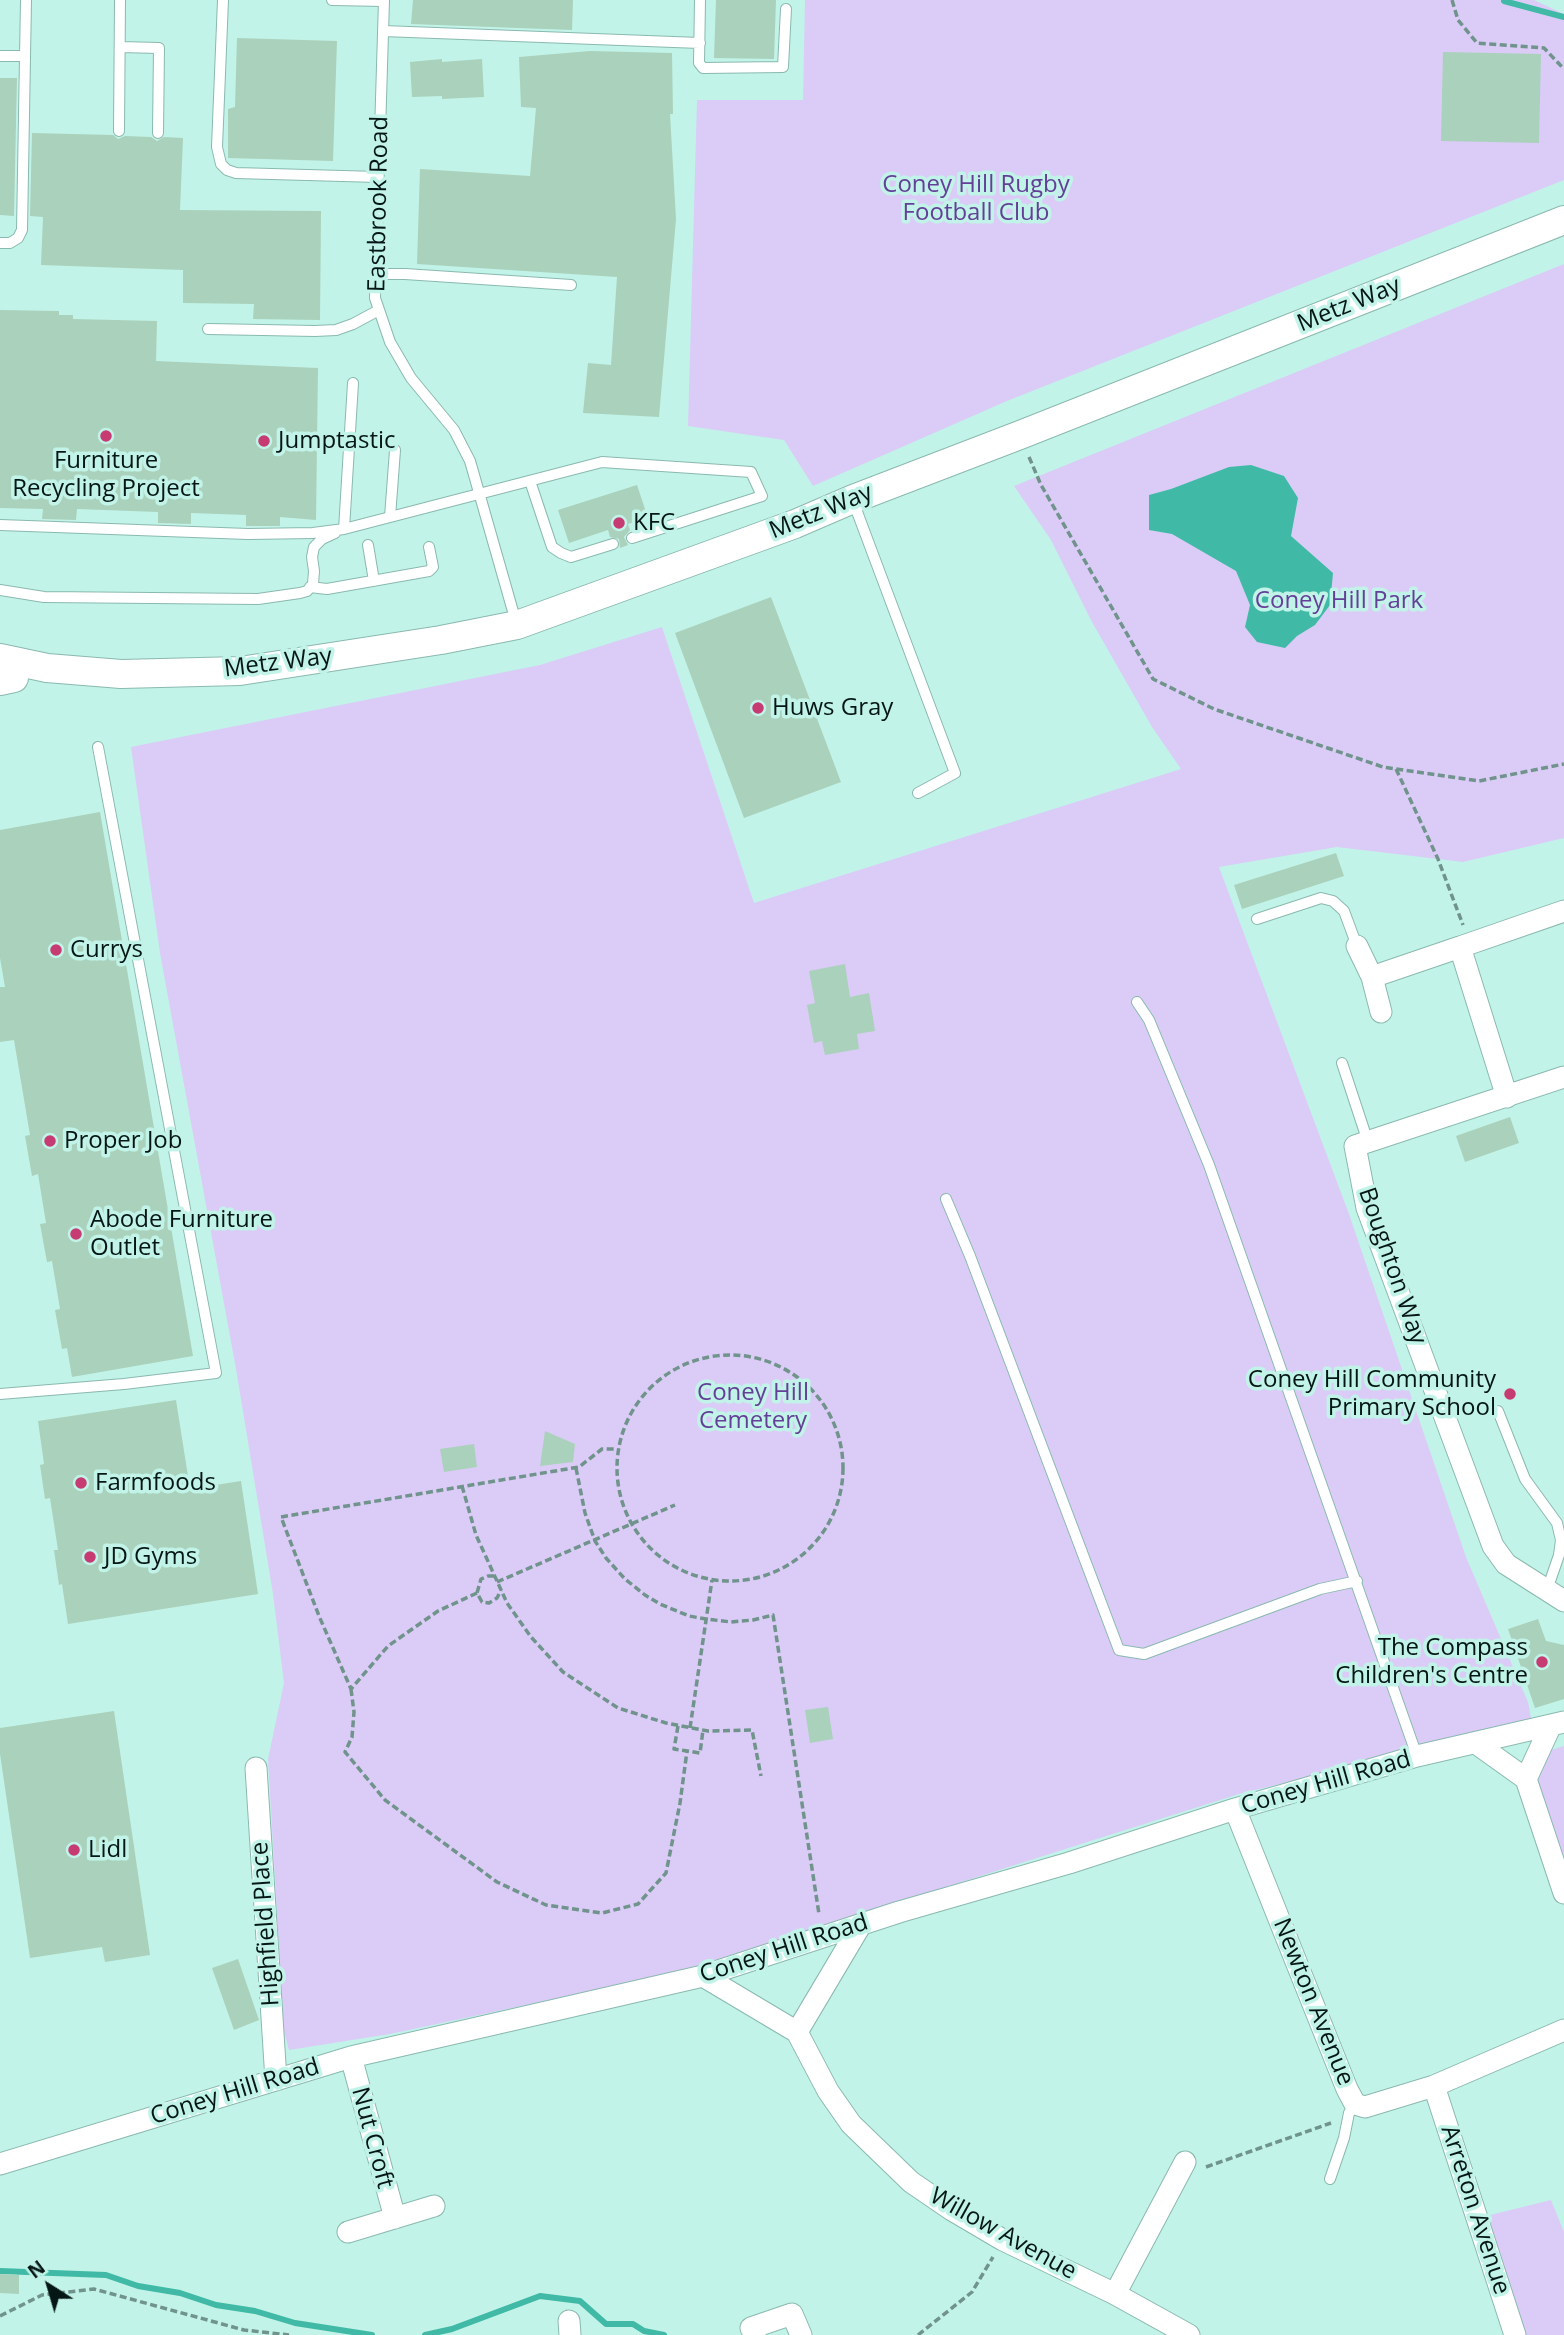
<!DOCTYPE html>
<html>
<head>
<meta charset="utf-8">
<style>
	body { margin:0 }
	#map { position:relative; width:1564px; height:2335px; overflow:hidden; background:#c2f3e8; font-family:"Open Sans",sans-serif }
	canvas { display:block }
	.north { position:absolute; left:14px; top:2251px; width:70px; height:70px; -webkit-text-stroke:5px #c2f3e8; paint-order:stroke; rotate:323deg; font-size:19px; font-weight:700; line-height:28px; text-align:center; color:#051714 }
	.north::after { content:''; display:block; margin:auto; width:24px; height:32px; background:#051714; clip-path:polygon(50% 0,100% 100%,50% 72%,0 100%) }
</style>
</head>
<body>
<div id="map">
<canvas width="1564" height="2335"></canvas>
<div class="north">N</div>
</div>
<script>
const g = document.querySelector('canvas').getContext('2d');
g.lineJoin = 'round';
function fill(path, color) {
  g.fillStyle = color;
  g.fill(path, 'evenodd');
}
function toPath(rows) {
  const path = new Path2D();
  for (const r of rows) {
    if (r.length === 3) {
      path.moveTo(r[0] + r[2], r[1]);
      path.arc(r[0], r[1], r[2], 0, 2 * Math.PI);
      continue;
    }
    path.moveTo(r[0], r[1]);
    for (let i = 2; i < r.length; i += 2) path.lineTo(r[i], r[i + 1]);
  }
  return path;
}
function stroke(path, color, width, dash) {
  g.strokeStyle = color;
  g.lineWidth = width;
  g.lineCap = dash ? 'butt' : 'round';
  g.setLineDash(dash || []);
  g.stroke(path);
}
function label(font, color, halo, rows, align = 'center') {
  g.font = font + ' "Open Sans",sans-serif';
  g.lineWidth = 7;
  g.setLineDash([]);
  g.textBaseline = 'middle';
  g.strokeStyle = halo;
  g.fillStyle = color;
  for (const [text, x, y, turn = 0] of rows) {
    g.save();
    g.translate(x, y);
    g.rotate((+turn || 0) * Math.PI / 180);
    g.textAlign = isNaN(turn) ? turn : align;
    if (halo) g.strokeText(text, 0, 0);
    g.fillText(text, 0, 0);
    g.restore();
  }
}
fill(toPath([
	[805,0,1534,0,1564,14,1564,180,1007,401,813,486,784,440,688,426,697,100,803,100],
	[1564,264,1564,838,1463,862,1337,847,1219,867,1349,1214,1466,1557,1528,1702,1532,1723,1239,1794,671,1974,390,2034,289,2050,284,2032,268,1759,284,1683,273,1594,236,1369,160,953,131,747,540,665,662,627,754,903,1181,769,1152,727,1092,622,1051,540,1014,486],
	[1564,1746,1564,1874,1532,1777,1551,1750],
	[1551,2200,1564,2232,1564,2335,1520,2335,1482,2217]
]), '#daccf7');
fill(toPath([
	[1251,465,1284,476,1298,498,1291,536,1333,573,1330,605,1315,625,1297,636,1285,648,1257,642,1245,627,1250,605,1236,571,1172,534,1149,530,1149,495,1171,489,1229,467]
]), '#40baa6');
stroke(toPath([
	[1504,1,1564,17],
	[0,2271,106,2275,138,2286,180,2293,216,2305,255,2311,295,2323,372,2335],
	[425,2335,452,2329,540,2296,580,2301,606,2324,633,2324,644,2331,664,2335]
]), '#40baa6', 6);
fill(toPath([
	[413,0,573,0,572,30,411,24],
	[716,0,776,0,774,59,714,58],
	[237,38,337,41,333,161,228,158,228,109,235,107],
	[590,51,672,53,673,114,670,114,676,219,659,417,583,413,588,363,611,365,617,277,417,264,420,169,530,176,536,108,521,107,519,57],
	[1443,52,1541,54,1539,143,1441,141],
	[442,59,442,62,482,59,484,97,442,99,442,96,412,97,410,62],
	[0,78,17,78,14,216,0,215],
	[32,133,113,135,118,139,125,136,151,137,157,141,164,137,183,138,180,210,321,211,320,320,253,319,254,304,183,303,183,270,41,265,43,217,30,216],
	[0,310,59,311,59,315,73,315,73,319,157,321,156,361,318,368,316,520,280,517,280,526,246,526,246,515,191,513,191,524,158,523,158,512,77,509,76,520,42,519,43,509,0,508],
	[637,485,648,518,628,524,630,530,624,537,628,545,620,548,619,539,610,537,608,530,569,543,558,510],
	[771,597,841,782,744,818,675,633],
	[100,812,193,1356,72,1377,67,1348,62,1349,55,1310,60,1309,52,1261,47,1262,40,1224,46,1223,38,1174,32,1176,25,1136,30,1135,14,1040,0,1042,0,987,5,987,0,958,0,830],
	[1336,853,1344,876,1242,909,1234,885],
	[845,964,850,997,869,993,875,1031,857,1034,859,1049,825,1055,822,1041,814,1043,807,1005,815,1003,809,971],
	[1510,1117,1519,1143,1465,1162,1456,1136],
	[176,1400,190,1489,241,1481,258,1594,68,1624,62,1584,59,1585,54,1550,58,1550,50,1498,45,1499,40,1465,44,1464,38,1421],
	[545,1431,575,1444,573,1462,540,1466],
	[474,1444,477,1467,444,1472,440,1449],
	[1538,1619,1546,1641,1564,1645,1564,1699,1535,1708,1508,1629],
	[828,1707,833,1739,810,1743,805,1710],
	[114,1711,150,1955,105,1962,102,1947,30,1958,0,1754,0,1728],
	[238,1959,259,2020,234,2030,212,1968],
	[0,2274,19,2275,19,2294,0,2293]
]), '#aad1bb');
const service = toPath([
	[223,0,217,147,221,164,227,170,236,173,378,177],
	[332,0,384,1],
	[384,0,375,298,390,342,411,378,454,430,470,461,516,622],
	[700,0,699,63,703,68,783,67,786,9],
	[383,31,700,43],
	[120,47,159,48,158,133],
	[0,56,25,56],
	[119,131,120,0],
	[0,243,10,243,18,238,22,230,26,0],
	[376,274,405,274,571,285],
	[208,329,315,331,336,330,353,324,379,310],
	[530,481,552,547,561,553,571,557,613,544],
	[853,501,955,773,918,793],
	[390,517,395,450],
	[0,525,248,534,313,533,344,529,602,462,751,472,762,496,632,538],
	[344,529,353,383],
	[368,545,374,581],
	[310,587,327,589,429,571,433,567,429,547],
	[0,590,44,597,258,599,300,593,307,591,313,584,314,571,312,557,314,547,322,539,335,533],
	[1257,919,1321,898,1333,901,1344,911,1357,946],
	[1137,1002,1149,1020,1209,1165,1417,1756],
	[1342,1063,1368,1142],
	[946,1199,970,1256,1119,1650,1144,1654,1320,1589,1357,1581],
	[0,1394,124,1384,216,1373,98,747],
	[1498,1411,1525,1479,1557,1523,1561,1540,1559,1555,1547,1590],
	[1330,2179,1344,2138,1349,2113,1355,2104]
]);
const minor = toPath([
	[1357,946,1372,977,1381,1012],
	[1372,977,1460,947],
	[1564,1077,1355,1146,1367,1208,1493,1546,1506,1564,1564,1601],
	[1507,1097,1460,947,1564,911],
	[1477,1744,1526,1779,1564,1893],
	[256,1768,276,2080],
	[1526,1779,1551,1725],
	[1235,1809,1347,2089,1355,2104,1365,2107,1434,2086,1564,2030],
	[703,1976,797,2032,828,2091,851,2124,911,2182,952,2210,1003,2240,1115,2294,1189,2335],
	[797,2032,860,1926],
	[351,2057,395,2218],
	[1434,2086,1515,2335],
	[0,2164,351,2057,703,1976,899,1912,1069,1863,1235,1809,1417,1756,1564,1722],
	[348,2232,434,2206],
	[1115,2294,1185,2162],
	[569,2321,570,2335],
	[755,2335,751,2328,792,2314,801,2335]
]);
const tertiary = toPath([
	[0,658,47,668,121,674,240,671,441,640,517,625,795,524,853,499,1020,435,1564,220],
	[0,681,14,678]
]);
stroke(service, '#8ab9af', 12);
stroke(minor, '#8ab9af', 23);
stroke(tertiary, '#8ab9af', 30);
stroke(toPath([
	[1452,0,1458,20,1477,43,1544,48,1564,69],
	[1029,457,1041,485,1153,679,1214,709,1383,767,1479,781,1564,764],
	[1396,769,1438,859,1463,925],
	[730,1468,113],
	[576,1468,585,1513,595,1541,606,1558,625,1579,645,1595,660,1604,689,1616,706,1619,731,1622,753,1620,773,1615,819,1914],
	[462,1486,476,1535,507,1603,531,1637,563,1672,618,1708,666,1723,708,1731,752,1730,761,1776],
	[494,1576,488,1576,481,1579,477,1593,482,1602,489,1603,497,1598,501,1590],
	[497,1582,675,1505],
	[477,1593,438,1611,388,1646,351,1689,319,1616,281,1517,579,1467,602,1449,617,1449],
	[351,1689,354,1712,352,1737,345,1752,385,1800,497,1882,546,1905,602,1913,638,1904,666,1873,680,1803,687,1751],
	[678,1726,674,1749,700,1753,703,1730],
	[690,1728,712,1580],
	[1206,2167,1331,2123],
	[0,2316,42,2295,94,2289,244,2330,289,2335],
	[918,2335,972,2292,993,2257]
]), '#70938c', 3.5, [7, 3.5]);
stroke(service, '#fff', 10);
stroke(minor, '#fff', 21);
stroke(tertiary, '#fff', 28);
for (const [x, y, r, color] of [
	[106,436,7,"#c63b72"],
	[264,441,7,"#c63b72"],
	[619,523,7,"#c63b72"],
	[758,708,7,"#c63b72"],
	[56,950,7,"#c63b72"],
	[50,1141,7,"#c63b72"],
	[76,1234,7,"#c63b72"],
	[1510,1394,7,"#c63b72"],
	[81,1483,7,"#c63b72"],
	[90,1557,7,"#c63b72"],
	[1542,1662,7,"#c63b72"],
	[74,1850,7,"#c63b72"]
]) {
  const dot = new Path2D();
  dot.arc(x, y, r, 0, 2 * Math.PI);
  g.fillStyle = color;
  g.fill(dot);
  stroke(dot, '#c2f3e8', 2.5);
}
label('24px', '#643f98', '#c2f3e8', [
	["Coney Hill Rugby",976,185],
	["Football Club",976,213],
	["Coney Hill Park",1339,601],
	["Coney Hill",753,1393],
	["Cemetery",753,1421]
]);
label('24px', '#051714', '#c2f3e8', [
	["Eastbrook Road",379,204,-89],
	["Metz Way",1349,305,-22],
	["Metz Way",821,512,-22],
	["Metz Way",278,663,-7],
	["Boughton Way",1392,1266,71],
	["Coney Hill Road",1326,1783,-16],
	["Highfield Place",266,1924,-94],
	["Coney Hill Road",784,1949,-18],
	["Newton Avenue",1313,2002,68],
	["Coney Hill Road",235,2092,-17],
	["Nut Croft",372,2138,75],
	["Arreton Avenue",1475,2210,72],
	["Willow Avenue",1003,2234,29]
]);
label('24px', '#051714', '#c2f3e8', [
	["Jumptastic",278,441],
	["Furniture",106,461,"center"],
	["Recycling Project",106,489,"center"],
	["KFC",633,523],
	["Huws Gray",772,708],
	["Currys",70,950],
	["Proper Job",64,1141],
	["Abode Furniture",90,1220],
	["Outlet",90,1248],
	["Coney Hill Community",1496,1380,"right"],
	["Primary School",1496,1408,"right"],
	["Farmfoods",95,1483],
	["JD Gyms",104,1557],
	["The Compass",1528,1648,"right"],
	["Children's Centre",1528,1676,"right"],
	["Lidl",88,1850]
], 'left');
</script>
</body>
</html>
